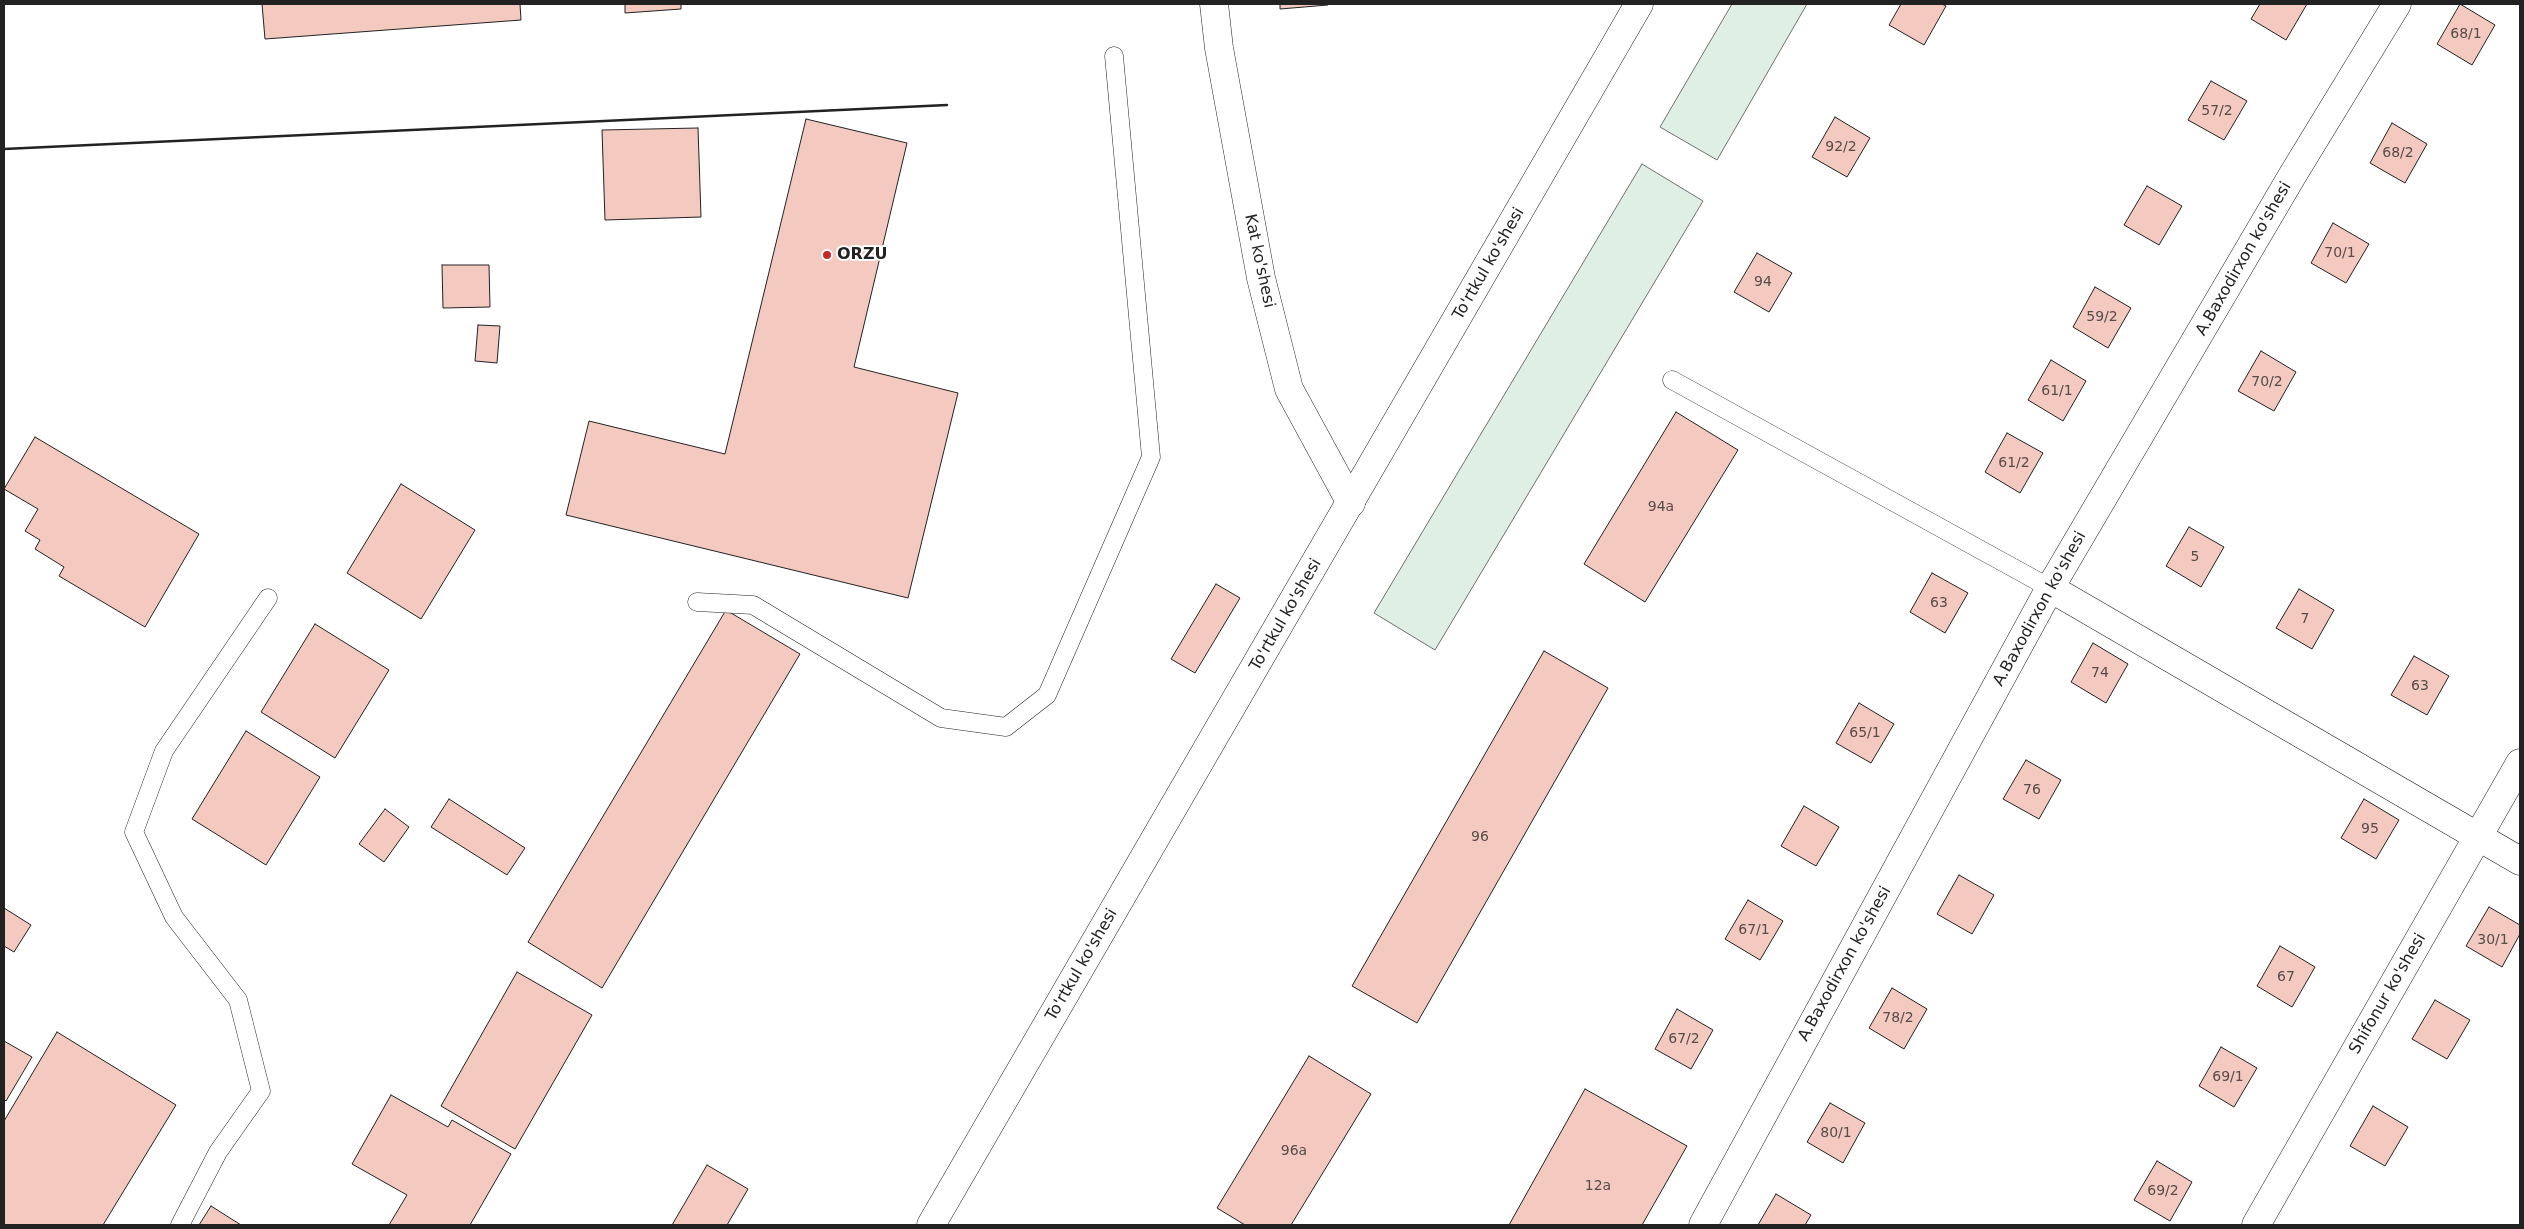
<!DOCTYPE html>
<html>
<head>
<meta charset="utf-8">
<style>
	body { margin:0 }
	#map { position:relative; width:2524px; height:1229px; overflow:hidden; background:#fff; font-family:"DejaVu Sans",sans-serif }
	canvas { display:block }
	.frame { position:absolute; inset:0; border:5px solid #222; pointer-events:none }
</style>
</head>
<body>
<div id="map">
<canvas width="2524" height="1229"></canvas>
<div class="frame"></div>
</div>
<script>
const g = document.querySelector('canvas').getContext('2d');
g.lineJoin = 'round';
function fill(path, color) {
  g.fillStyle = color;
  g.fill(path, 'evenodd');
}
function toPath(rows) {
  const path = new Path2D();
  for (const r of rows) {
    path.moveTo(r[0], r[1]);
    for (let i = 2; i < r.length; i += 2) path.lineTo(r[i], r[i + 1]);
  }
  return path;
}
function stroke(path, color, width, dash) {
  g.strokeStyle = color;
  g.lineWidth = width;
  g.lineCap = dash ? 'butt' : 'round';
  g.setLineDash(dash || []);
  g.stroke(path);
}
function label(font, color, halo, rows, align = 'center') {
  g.font = font + ' "DejaVu Sans",sans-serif';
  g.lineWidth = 4;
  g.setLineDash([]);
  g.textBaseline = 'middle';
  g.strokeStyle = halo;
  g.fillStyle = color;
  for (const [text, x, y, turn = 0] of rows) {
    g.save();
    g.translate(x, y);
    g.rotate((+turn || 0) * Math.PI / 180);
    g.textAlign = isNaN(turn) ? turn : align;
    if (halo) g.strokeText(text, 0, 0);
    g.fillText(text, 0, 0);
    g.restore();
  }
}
const green = toPath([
	[1732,4,1807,4,1717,160,1660,127,1732,4],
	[1642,164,1703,201,1435,650,1374,613,1642,164]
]);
fill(green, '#e0efe3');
stroke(green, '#6f6f6f', 1);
const building = toPath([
	[262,4,520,4,521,20,265,39,262,4],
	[625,4,681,4,681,9,625,13,625,4],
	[1280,4,1328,4,1328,5,1280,9,1280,4],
	[1901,4,1942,4,1946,6,1924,45,1889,25,1901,4],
	[2260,4,2307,4,2286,40,2251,19,2260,4],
	[2460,4,2495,25,2472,65,2437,44,2460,4],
	[2211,81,2247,101,2224,140,2188,120,2211,81],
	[1835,117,1870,138,1847,177,1812,157,1835,117],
	[806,119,907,143,854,367,958,393,908,598,566,515,589,421,725,454,806,119],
	[2392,123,2427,144,2405,183,2370,163,2392,123],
	[698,128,701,217,605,220,602,130,698,128],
	[2147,186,2182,206,2159,245,2124,225,2147,186],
	[2333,223,2369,244,2346,283,2311,263,2333,223],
	[1757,253,1792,273,1769,312,1734,292,1757,253],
	[442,265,489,265,490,307,443,308,442,265],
	[2095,287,2131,308,2108,348,2073,327,2095,287],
	[478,325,500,326,497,363,475,361,478,325],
	[2261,351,2296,372,2274,411,2238,391,2261,351],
	[2051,360,2086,381,2063,421,2028,400,2051,360],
	[1676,412,1738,450,1645,602,1584,564,1676,412],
	[2007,433,2043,453,2020,493,1985,472,2007,433],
	[35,437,199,534,145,627,59,576,64,567,35,549,40,540,25,531,38,509,4,489,35,437],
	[401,484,475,530,421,619,347,573,401,484],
	[2189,527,2224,547,2201,587,2166,566,2189,527],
	[1932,573,1968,593,1945,633,1910,612,1932,573],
	[1216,584,1240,598,1195,673,1171,659,1216,584],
	[2299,589,2334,610,2312,649,2276,628,2299,589],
	[726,610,800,654,602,988,528,942,726,610],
	[315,624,389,670,335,758,261,712,315,624],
	[2093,643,2128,664,2106,703,2071,682,2093,643],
	[1544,651,1608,688,1417,1023,1352,986,1544,651],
	[2414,656,2449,676,2427,715,2391,695,2414,656],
	[1859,703,1894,724,1871,763,1836,743,1859,703],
	[246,731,320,777,266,865,192,819,246,731],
	[2026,760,2061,780,2039,819,2003,799,2026,760],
	[449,799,525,848,507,875,431,827,449,799],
	[2364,799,2399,820,2376,859,2341,838,2364,799],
	[1804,806,1839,827,1816,866,1781,846,1804,806],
	[385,809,409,827,384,862,359,844,385,809],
	[1959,875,1994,895,1972,934,1937,914,1959,875],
	[1748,900,1783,921,1760,960,1725,939,1748,900],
	[2489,907,2520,925,2520,934,2502,967,2466,946,2489,907],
	[4,908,31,925,14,952,4,946,4,908],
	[2280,946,2315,967,2292,1007,2257,986,2280,946],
	[517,972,592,1015,515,1149,441,1106,517,972],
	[1892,988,1927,1009,1904,1049,1869,1028,1892,988],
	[2435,1000,2470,1020,2447,1059,2412,1039,2435,1000],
	[1677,1009,1713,1030,1691,1069,1655,1049,1677,1009],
	[57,1032,176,1105,103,1225,4,1225,4,1121,57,1032],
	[4,1041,32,1057,6,1101,4,1099,4,1041],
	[2221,1047,2257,1068,2234,1107,2199,1086,2221,1047],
	[1309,1056,1371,1094,1291,1225,1245,1225,1217,1208,1309,1056],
	[1585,1089,1687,1146,1642,1225,1509,1225,1585,1089],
	[391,1095,448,1127,452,1120,511,1154,470,1225,389,1225,407,1195,352,1164,391,1095],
	[1830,1103,1865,1123,1843,1163,1807,1142,1830,1103],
	[2373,1106,2408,1127,2385,1166,2350,1146,2373,1106],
	[2157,1161,2192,1182,2170,1221,2134,1200,2157,1161],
	[707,1165,748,1189,727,1225,672,1225,707,1165],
	[1776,1194,1811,1215,1805,1225,1758,1225,1776,1194],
	[211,1206,241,1225,199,1225,211,1206]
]);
fill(building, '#f3c9c0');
stroke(building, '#222', 1);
const service = toPath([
	[1672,380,2050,588],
	[697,602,753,605,941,718,1006,727,1047,695,1151,457,1114,56],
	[180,1225,218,1152,261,1091,238,1000,174,917,134,832,164,751,268,598]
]);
const minor = toPath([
	[2050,588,2520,861],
	[1703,1225,2050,588,2292,176,2397,4],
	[2256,1225,2520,763]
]);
const tertiary = toPath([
	[1214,4,1219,48,1261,278,1289,389,1351,503]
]);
const primary = toPath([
	[931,1225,1639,4]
]);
stroke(service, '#222', 19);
stroke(minor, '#222', 29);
stroke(tertiary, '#222', 29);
stroke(primary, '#222', 29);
stroke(service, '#fff', 18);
stroke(minor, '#fff', 28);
stroke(tertiary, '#fff', 28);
stroke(primary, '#fff', 28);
stroke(toPath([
	[4,149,947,105]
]), '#222', 2.5);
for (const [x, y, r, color] of [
	[827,255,5,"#c62828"]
]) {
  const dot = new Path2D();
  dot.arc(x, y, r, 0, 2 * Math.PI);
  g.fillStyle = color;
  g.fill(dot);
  stroke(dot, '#fff', 2);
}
label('14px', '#564c4a', null, [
	["68/1",2466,34],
	["57/2",2217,111],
	["92/2",1841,147],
	["68/2",2398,153],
	["70/1",2340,253],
	["94",1763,282],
	["59/2",2102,317],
	["70/2",2267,382],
	["61/1",2057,391],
	["61/2",2014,463],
	["94a",1661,507],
	["5",2195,557],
	["63",1939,603],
	["7",2305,619],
	["74",2100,673],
	["63",2420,686],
	["65/1",1865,733],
	["76",2032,790],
	["95",2370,829],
	["96",1480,837],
	["67/1",1754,930],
	["30/1",2493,940],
	["67",2286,977],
	["78/2",1898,1018],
	["67/2",1684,1039],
	["69/1",2228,1077],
	["80/1",1836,1133],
	["96a",1294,1151],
	["12a",1598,1186],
	["69/2",2163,1191]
]);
label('bold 16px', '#222', '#fff', [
	["ORZU",837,255]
], 'left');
label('16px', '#222', '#fff', [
	["A.Baxodirxon ko'shesi",2244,259,-60],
	["Kat ko'shesi",1259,261,78],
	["To'rtkul ko'shesi",1489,264,-60],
	["A.Baxodirxon ko'shesi",2040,609,-61],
	["To'rtkul ko'shesi",1286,615,-60],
	["A.Baxodirxon ko'shesi",1845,964,-61],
	["To'rtkul ko'shesi",1082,965,-60],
	["Shifonur ko'shesi",2388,994,-60]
]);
</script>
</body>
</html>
